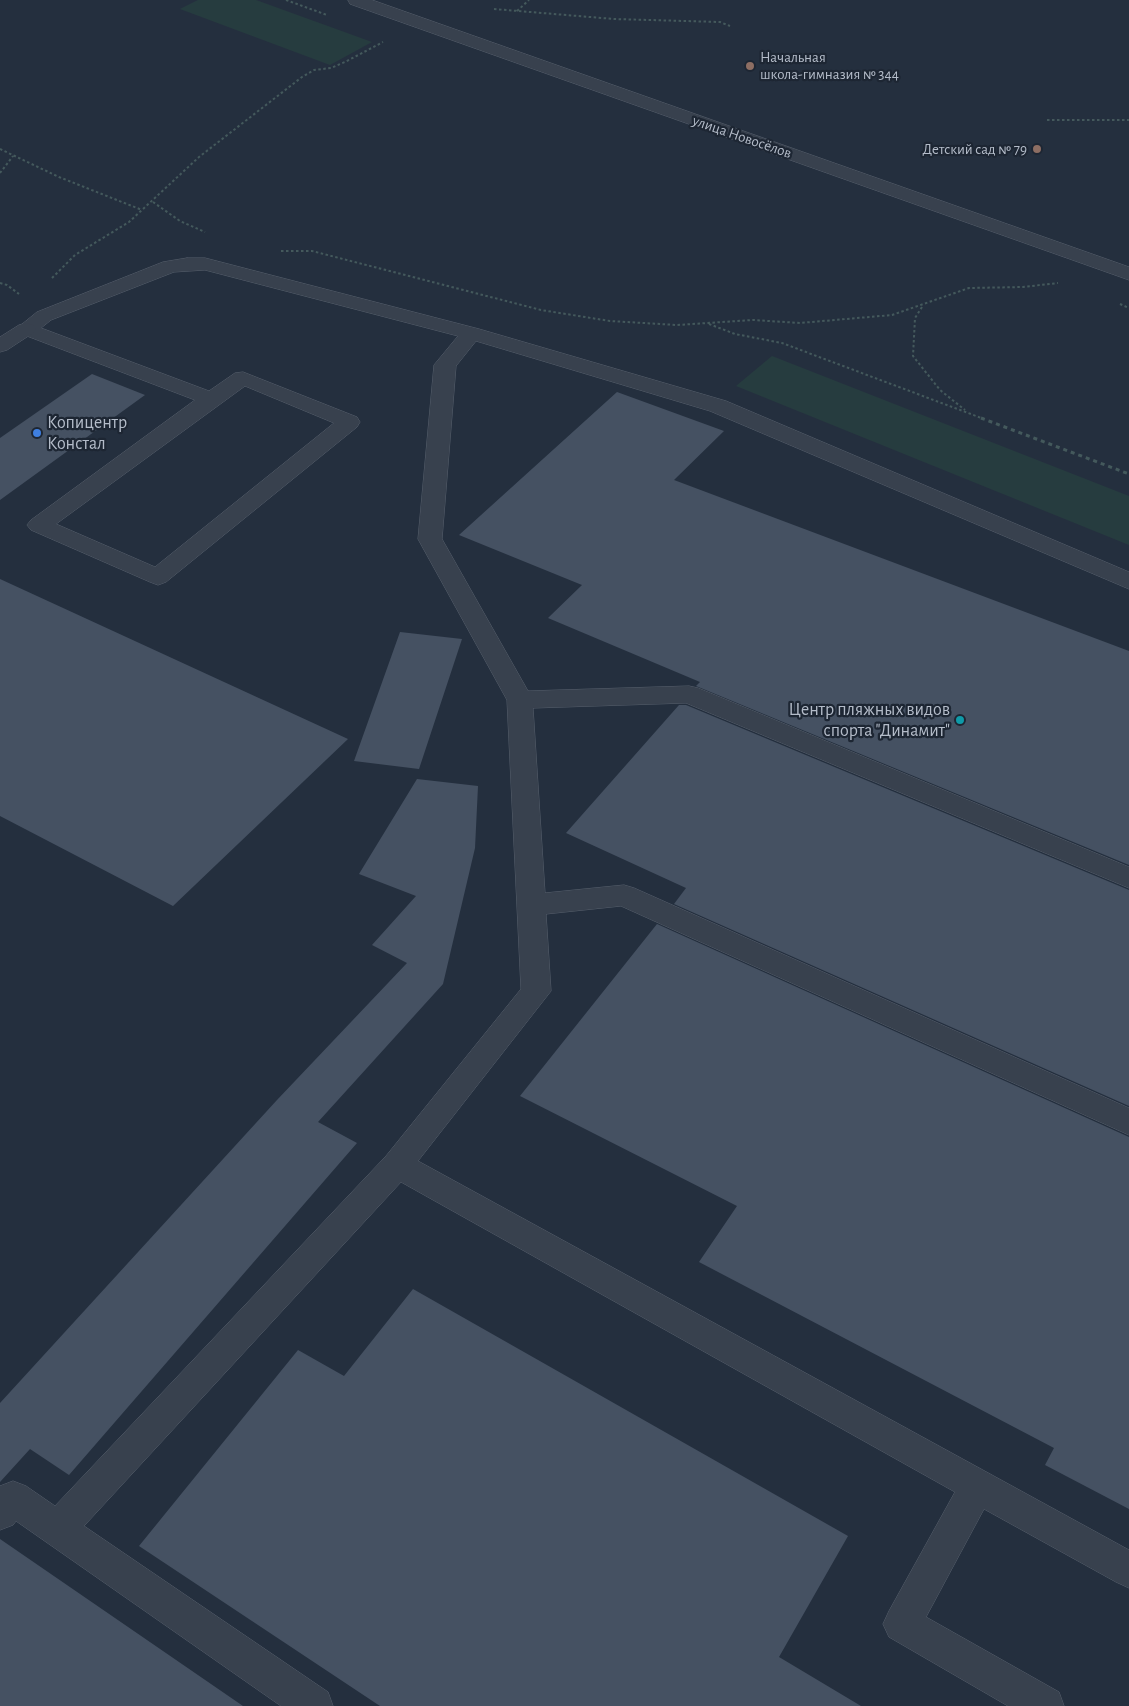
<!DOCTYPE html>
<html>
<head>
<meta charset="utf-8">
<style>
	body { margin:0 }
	canvas { display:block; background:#242f3e }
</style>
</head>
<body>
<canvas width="1129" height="1706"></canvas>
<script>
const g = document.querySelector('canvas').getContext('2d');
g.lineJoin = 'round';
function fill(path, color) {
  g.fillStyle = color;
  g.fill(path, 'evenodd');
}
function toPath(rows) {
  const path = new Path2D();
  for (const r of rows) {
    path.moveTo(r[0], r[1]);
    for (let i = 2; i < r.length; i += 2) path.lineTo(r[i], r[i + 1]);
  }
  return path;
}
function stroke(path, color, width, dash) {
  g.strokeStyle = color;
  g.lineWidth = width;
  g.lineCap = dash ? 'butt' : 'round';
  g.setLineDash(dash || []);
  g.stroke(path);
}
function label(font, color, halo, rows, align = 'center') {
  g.font = font + ' "Alegreya Sans",sans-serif';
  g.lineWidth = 4.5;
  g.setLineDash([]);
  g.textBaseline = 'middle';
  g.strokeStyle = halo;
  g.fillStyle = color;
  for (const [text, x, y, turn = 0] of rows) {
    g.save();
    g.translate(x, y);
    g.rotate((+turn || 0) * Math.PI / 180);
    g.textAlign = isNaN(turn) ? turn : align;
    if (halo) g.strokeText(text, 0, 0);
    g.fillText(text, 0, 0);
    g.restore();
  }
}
fill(toPath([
	[198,0,256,0,372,42,330,65,180,9],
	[772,356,1129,496,1129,545,736,386]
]), '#263c3f');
fill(toPath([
	[92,374,145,395,0,500,0,438],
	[617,392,724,431,674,480,1129,651,1129,865,696,686,700,682,548,618,582,585,459,535],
	[0,579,348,739,173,906,0,816],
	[400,632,462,639,419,769,354,761],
	[679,705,686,705,1129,890,1129,1106,674,904,686,888,566,833],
	[417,779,478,786,475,848,443,984,318,1122,357,1143,69,1475,30,1449,0,1482,0,1403,277,1100,407,963,372,945,416,896,359,874],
	[657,924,1129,1137,1129,1509,1045,1465,1054,1448,699,1262,737,1206,520,1096],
	[413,1289,848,1536,779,1657,861,1706,380,1706,139,1546,298,1350,344,1376],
	[0,1539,243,1706,0,1706]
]), '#455162');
const lane = toPath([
	[187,258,205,258,479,329,726,401,1129,572,1129,589,710,411,476,341,456,366,442,539,528,691,689,686,698,688,1129,867,1129,888,686,703,533,708,545,893,624,885,634,888,1129,1108,1129,1135,621,906,546,914,551,991,418,1161,1129,1550,1129,1588,1116,1582,984,1509,926,1617,1059,1692,1064,1706,1008,1706,889,1637,883,1624,889,1611,955,1492,401,1182,84,1526,328,1692,333,1706,281,1706,16,1521,13,1525,0,1530,0,1486,13,1481,26,1486,55,1506,386,1156,521,989,507,700,418,539,434,365,458,336,205,270,174,272,51,320,41,328,209,391,235,373,243,372,357,417,360,422,357,427,166,582,158,585,150,582,31,530,27,525,31,520,195,400,19,333,16,329,37,312,163,262,187,258],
	[245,386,334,423,155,567,56,524,245,386]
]);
const street = toPath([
	[348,0,372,0,1129,267,1129,280,350,4,348,0],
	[26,323,33,325,36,329,33,333,7,350,0,352,0,337,19,325,26,323]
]);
stroke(lane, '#565f6c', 1);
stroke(street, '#565f6c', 1);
stroke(toPath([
	[286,0,327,15],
	[494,9,614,19,720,22,730,26],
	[517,11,529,0],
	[1047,120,1129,120],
	[0,149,59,177,142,210],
	[0,173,13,156],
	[153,202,180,221,205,232],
	[281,251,312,251,541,310,610,321,677,325,753,320,800,323,892,315,969,288,1023,287,1058,283],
	[52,278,75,255,129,222,199,157,302,77,314,70,331,68,345,62,383,42],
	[0,283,7,285,19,294],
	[1120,304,1129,308],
	[922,307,915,318,913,356,940,390,965,410],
	[709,324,735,334,782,343,984,419]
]), '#44595c', 2, [2.5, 2.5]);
stroke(toPath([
	[981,418,1129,474]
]), '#44595c', 3, [4, 4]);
fill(lane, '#38414e');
fill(street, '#38414e');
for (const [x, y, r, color] of [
	[750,66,5,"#8d6e63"],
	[1037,149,5,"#8d6e63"],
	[37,433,5,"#3f7fe0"],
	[960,720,5,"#0f9aa8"]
]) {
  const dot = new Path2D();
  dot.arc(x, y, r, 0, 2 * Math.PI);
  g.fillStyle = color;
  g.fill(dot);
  stroke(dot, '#1d2633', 2);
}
label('15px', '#b4bcc9', '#1d2633', [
	["Начальная",760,57],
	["школа-гимназия № 344",760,74],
	["Детский сад № 79",1027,149,"right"]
], 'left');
label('15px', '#b4bcc9', '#1d2633', [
	["улица Новосёлов",742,137,19]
]);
label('18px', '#b4bcc9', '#1d2633', [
	["Копицентр",47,423],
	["Констал",47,444],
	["Центр пляжных видов",950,710,"right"],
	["спорта \"Динамит\"",950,731,"right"]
], 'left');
</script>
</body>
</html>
